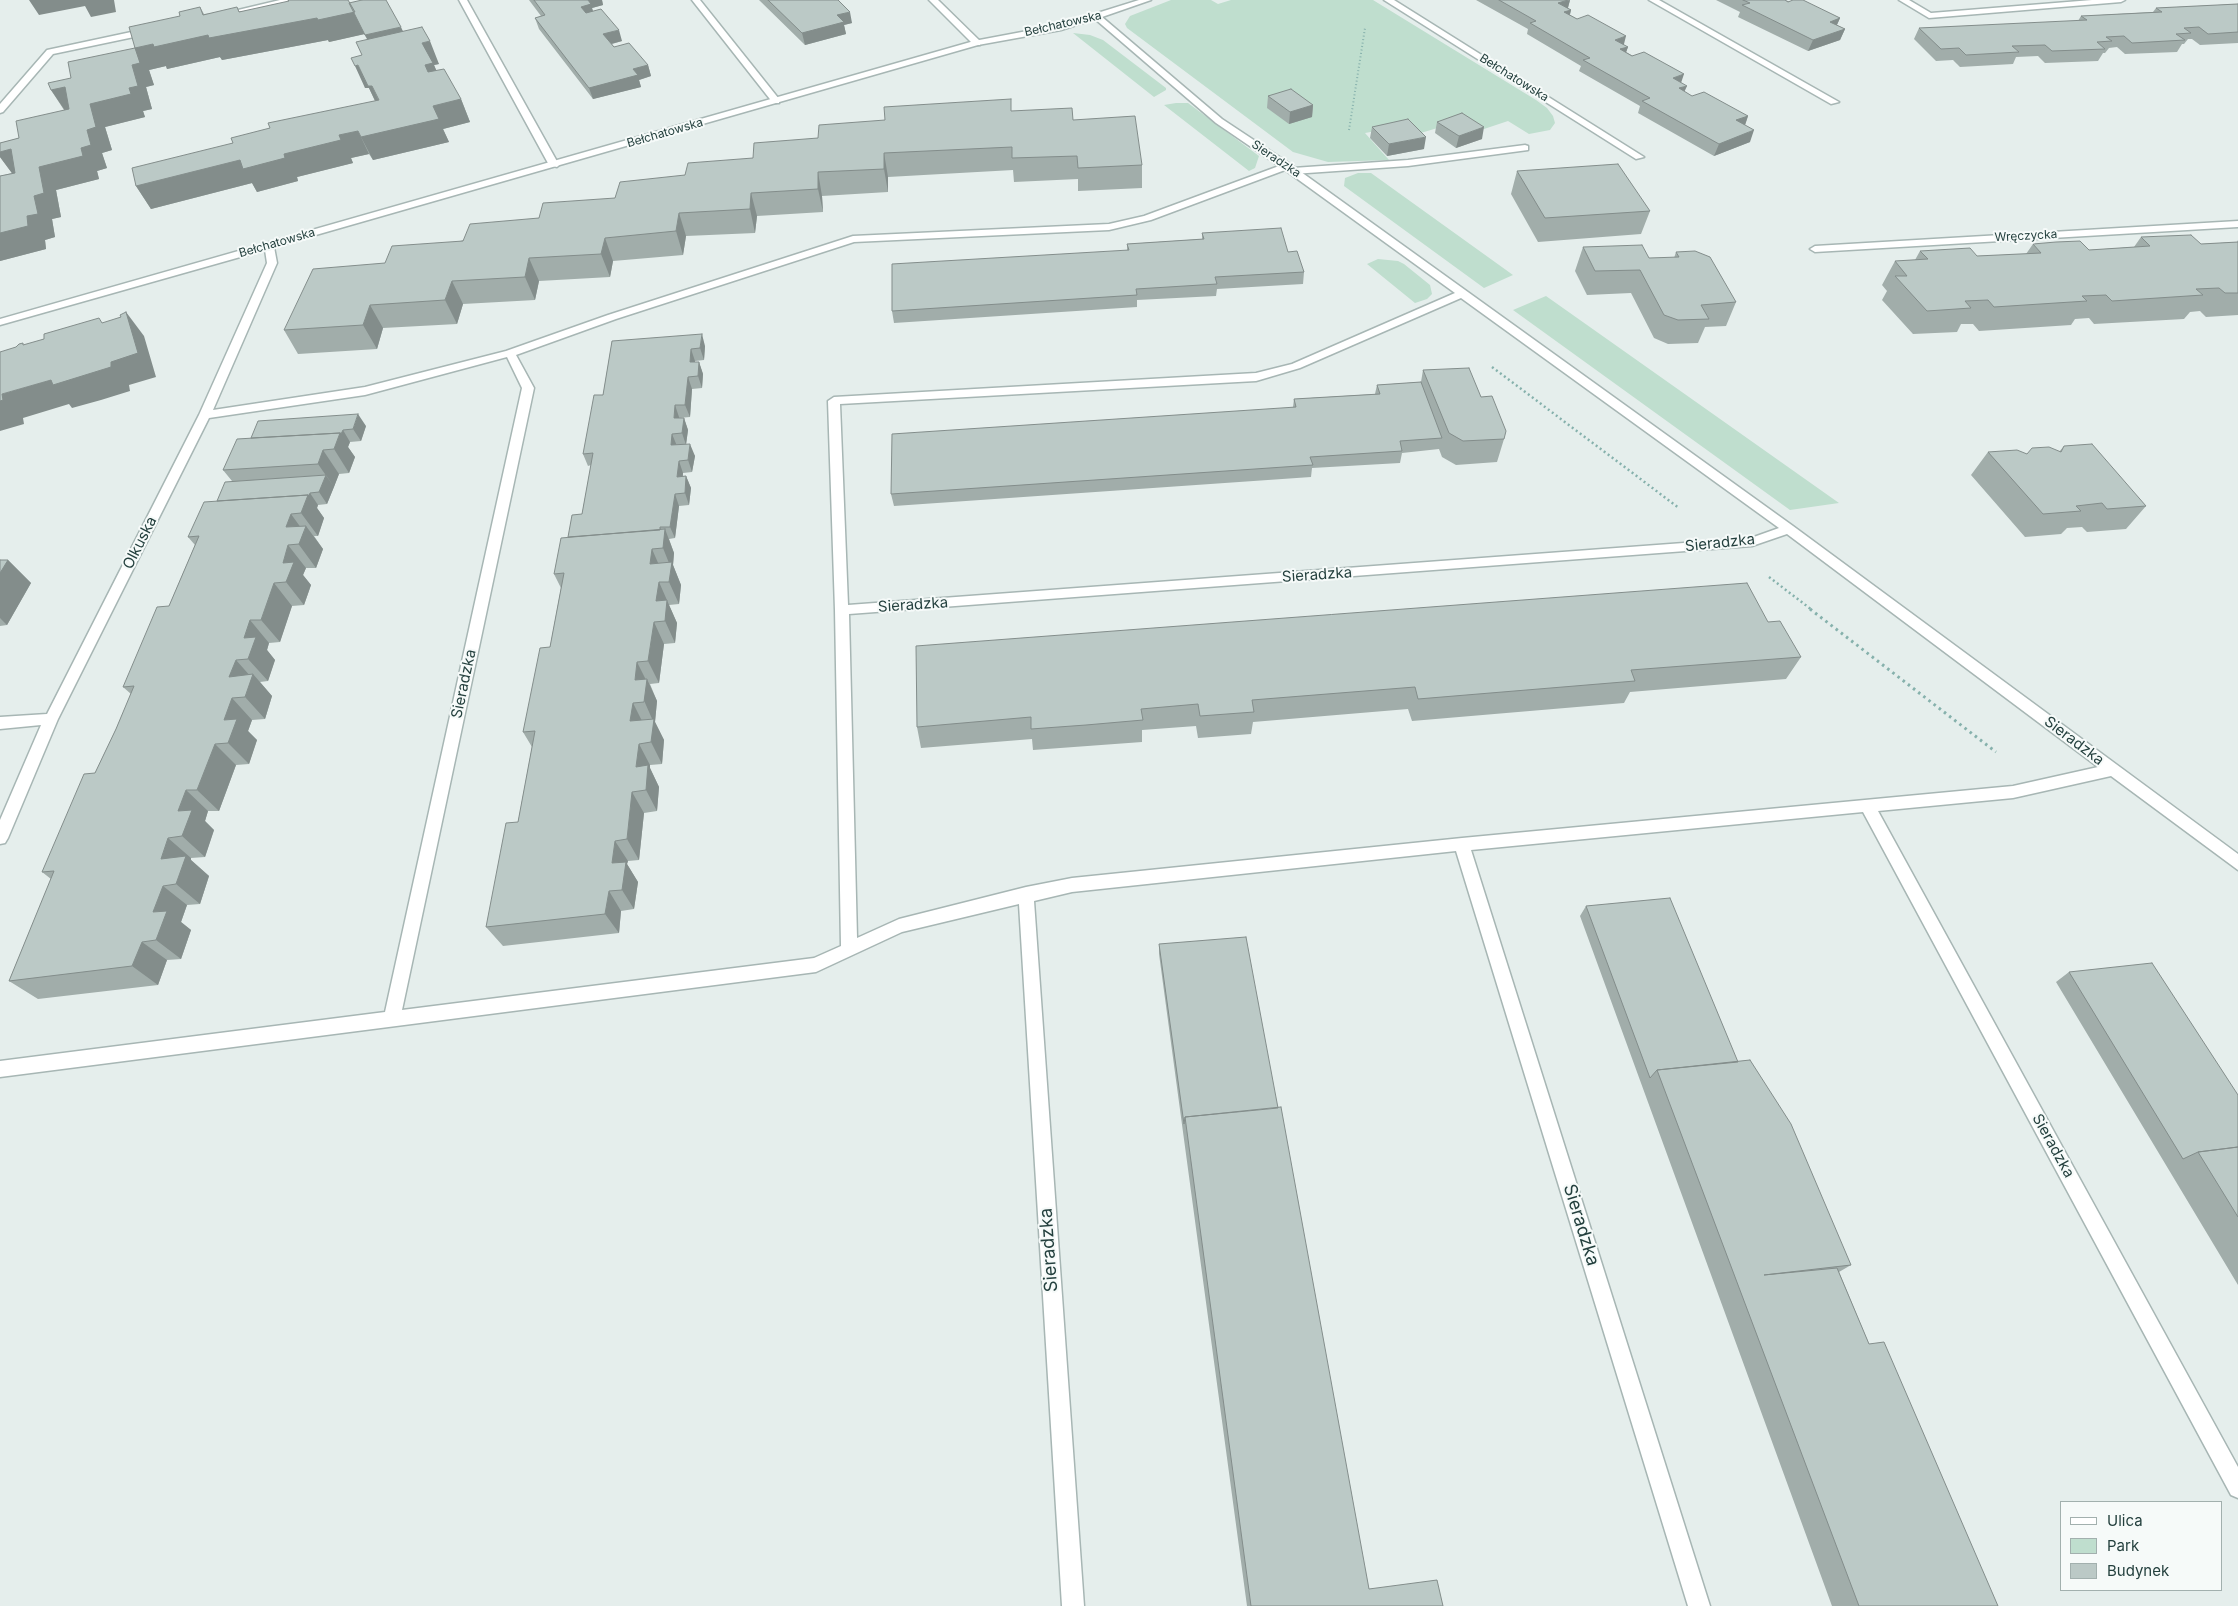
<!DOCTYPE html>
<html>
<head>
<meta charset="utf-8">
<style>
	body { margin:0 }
	#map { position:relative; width:2238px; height:1606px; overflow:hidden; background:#e5eeec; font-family:Inter,sans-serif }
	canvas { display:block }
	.legend { position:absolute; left:2060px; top:1501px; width:162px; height:90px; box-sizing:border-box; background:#f6faf9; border:1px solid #a2b0ae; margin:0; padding:6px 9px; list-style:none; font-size:15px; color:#24403e }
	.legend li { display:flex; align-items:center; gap:10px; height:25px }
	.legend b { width:25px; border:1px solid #a2b0ae }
</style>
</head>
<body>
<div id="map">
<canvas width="2238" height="1606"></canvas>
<ul class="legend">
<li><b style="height:6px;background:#fff"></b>Ulica</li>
<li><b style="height:14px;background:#bfdece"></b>Park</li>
<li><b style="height:14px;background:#bbc9c6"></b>Budynek</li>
</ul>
</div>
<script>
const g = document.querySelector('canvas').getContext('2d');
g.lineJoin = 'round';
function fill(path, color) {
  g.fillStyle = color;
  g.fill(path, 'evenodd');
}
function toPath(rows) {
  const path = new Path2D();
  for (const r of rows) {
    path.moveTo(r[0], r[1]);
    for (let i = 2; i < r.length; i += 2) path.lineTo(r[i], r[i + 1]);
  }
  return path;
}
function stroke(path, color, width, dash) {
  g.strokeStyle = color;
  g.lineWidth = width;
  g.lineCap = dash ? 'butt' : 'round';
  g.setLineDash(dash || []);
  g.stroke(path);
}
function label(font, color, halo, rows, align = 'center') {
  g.font = font + ' Inter,sans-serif';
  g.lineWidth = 4;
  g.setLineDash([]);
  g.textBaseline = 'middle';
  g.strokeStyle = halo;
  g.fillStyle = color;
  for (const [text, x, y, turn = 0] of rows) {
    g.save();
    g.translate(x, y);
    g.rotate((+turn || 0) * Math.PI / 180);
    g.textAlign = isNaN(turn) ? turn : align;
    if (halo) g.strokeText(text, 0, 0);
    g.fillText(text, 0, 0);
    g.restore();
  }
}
fill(toPath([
	[1171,0,1211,0,1218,4,1231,0,1373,0,1536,100,1547,108,1553,116,1555,123,1550,130,1529,134,1508,121,1478,131,1461,121,1414,135,1404,126,1365,133,1389,160,1328,162,1293,152,1127,28,1125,24,1130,16],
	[1073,33,1090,35,1103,40,1166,88,1166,90,1154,97],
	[1176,103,1188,103,1259,156,1255,168,1249,171,1164,105],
	[1358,173,1371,173,1513,275,1484,288,1344,186,1345,178],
	[1378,259,1398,261,1404,264,1430,285,1432,294,1427,299,1415,303,1367,264],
	[1546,296,1839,503,1790,510,1513,310]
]), '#bfdece');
const service = toPath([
	[459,0,467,0,559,165,557,167,549,165,459,0],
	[692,0,700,0,779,99,779,103,773,103,692,0],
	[929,0,938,0,980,41,980,45,974,45,929,0],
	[1525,145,1528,146,1528,150,1408,166,1293,174,1288,171,1293,168,1408,160,1525,145]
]);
const minor = toPath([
	[280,0,296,0,221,17,217,15,280,0],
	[1139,0,1151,0,1102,17,1222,119,1290,164,1793,526,2238,854,2238,870,2111,776,2013,798,1878,811,2238,1467,2238,1498,2231,1495,1863,812,1471,850,1710,1606,1688,1606,1456,851,1072,892,1034,901,1084,1606,1062,1606,1019,904,902,932,816,972,0,1077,0,1061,385,1012,522,388,507,357,365,395,209,418,58,719,8,838,5,843,0,844,0,820,41,725,0,729,0,717,47,714,199,415,267,263,265,250,0,325,0,319,974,41,1059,25,1139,0],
	[1095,19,1216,123,1279,166,1144,216,1109,224,853,236,608,315,506,351,365,387,213,410,277,263,274,247,978,45,1061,30,1095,19],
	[1285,170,1455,293,1292,364,1256,373,834,397,828,401,835,610,841,946,814,958,402,1010,534,388,516,355,616,319,854,242,1109,230,1151,220,1285,170],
	[1461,298,1779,528,1751,538,848,605,840,404,1256,381,1300,368,1461,298],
	[1787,534,2098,767,2013,786,1462,838,1072,878,1026,887,899,919,857,938,849,614,1752,546,1787,534],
	[1384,0,1394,0,1644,157,1636,159,1384,0],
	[1649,0,1659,0,1839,102,1831,104,1649,0],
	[1899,0,1909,0,1931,13,2092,0,2125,0,2121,2,1929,18,1899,0],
	[150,28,153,29,153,33,53,54,3,112,0,113,0,104,47,50,150,28],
	[2238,221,2238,227,1815,252,1810,249,1815,246,2238,221]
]);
stroke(service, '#a7b6b4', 3);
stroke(minor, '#a7b6b4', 3);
stroke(toPath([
	[1349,130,1365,28]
]), '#86b1ac', 2, [1, 2.5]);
stroke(toPath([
	[1492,367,1679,508],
	[1769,577,1812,610]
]), '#86b1ac', 2.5, [2, 3]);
stroke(toPath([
	[1810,609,1996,752]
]), '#86b1ac', 3, [2.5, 4]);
fill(service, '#fff');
fill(minor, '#fff');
fill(toPath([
	[529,0,602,0,603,5,592,8,593,11,622,41,612,44,614,47,648,65,651,76,639,80,641,87,593,99,539,29,535,18,541,16],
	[759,0,838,0,852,23,844,25,846,34,805,45],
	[1476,0,1570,0,1568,8,1571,10,1570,15,1628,47,1626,52,1681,83,1684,92,1692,96,1748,116,1745,125,1750,142,1714,156,1638,113,1640,106,1579,71,1581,66,1527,34,1528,29],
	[1716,0,1785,0,1840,18,1837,25,1845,29,1840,40,1808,51,1738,17,1740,12],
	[349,3,403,31,439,64,434,65,436,70,461,99,470,122,443,129,449,142,373,160,369,154,351,158,353,163,297,177,298,181,257,192,252,183,151,209,136,186,233,143,270,128,375,101,369,88,365,88,362,55,367,39,364,34,329,42,328,40,222,60,220,57,167,69,166,66,149,70,154,85,146,87,152,109,143,111,145,117,105,127,112,150,102,153,107,168,97,171,99,179,56,190,61,217,52,219,55,237,45,240,46,249,0,261,0,176,12,173,0,157,0,143,19,138,64,110,51,90,71,78,135,48,180,16,200,7,204,14],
	[2238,4,2238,43,2200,45,2192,39,2188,39,2184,44,2182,44,2177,52,2125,54,2117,47,2109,48,2105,53,2103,53,2098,61,2045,63,2038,56,2016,57,2013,64,1960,67,1953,60,1936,61,1914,39,1919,28,2078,21,2081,16,2153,12,2156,8],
	[1268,96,1313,105,1312,117,1289,124,1267,108],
	[1011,111,1073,120,1142,165,1142,188,1078,191,1078,179,1014,182,1013,170,888,177,888,192,822,196,823,212,757,216,755,233,686,236,683,255,613,261,610,277,539,281,535,300,463,304,457,324,383,328,377,349,298,354,284,330,385,263,539,218,615,198,685,175,753,158,818,138],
	[1437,122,1482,139,1456,148,1435,133],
	[1372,127,1424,149,1387,156,1370,138],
	[1517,171,1650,211,1641,234,1538,242,1511,194],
	[1202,233,1288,252,1304,272,1303,284,1217,289,1216,296,1137,300,1137,307,894,323,892,311,1127,250,1127,244,1202,239],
	[2141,237,2201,244,2237,242,2238,240,2238,315,2206,317,2200,311,2190,312,2184,319,2094,324,2089,318,2075,319,2071,325,1979,331,1973,324,1961,324,1957,332,1913,334,1882,300,1887,291,1882,285,1895,261,1915,260,1920,251,1977,256,2026,254,2033,244,2089,250,2134,247],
	[1583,247,1649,258,1674,258,1676,252,1736,302,1726,326,1705,327,1698,343,1668,344,1654,338,1631,293,1587,295,1575,271],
	[612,341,705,346,704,360,695,361,695,362,699,362,703,374,702,388,692,389,690,417,679,418,684,418,688,430,686,444,695,456,692,472,683,473,683,476,686,476,691,488,689,505,679,506,675,538,669,539,674,553,673,565,681,585,679,604,669,605,677,623,675,643,664,644,659,683,650,684,657,701,655,722,664,740,662,764,650,765,650,768,659,787,657,811,644,813,639,860,628,861,627,864,638,882,634,909,621,911,619,933,503,946,486,927,518,822,532,747,523,732,550,647,561,588,554,574,568,537,582,514,591,465,588,466,583,454,603,395],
	[1423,370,1481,397,1504,439,1497,462,1456,465,1442,457,1439,449,1402,453,1400,463,1312,468,1311,477,894,506,891,494,1293,407,1294,399,1375,394,1377,385,1421,382],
	[366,426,361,441,350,442,348,447,355,457,349,473,339,474,327,504,318,505,317,508,324,518,318,536,314,536,323,549,316,568,306,568,303,575,311,585,304,605,292,606,280,642,269,643,267,650,275,660,268,681,260,682,272,696,265,719,252,720,248,731,257,740,249,764,236,765,219,811,208,811,205,821,214,830,205,857,191,858,191,860,209,876,200,904,187,905,181,922,191,930,181,959,167,960,158,985,38,999,9,981,51,879,42,872,95,773,116,729,131,694,123,687,169,606,195,545,188,537,217,501,232,481,223,470,251,438],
	[2064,446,2146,506,2126,529,2087,532,2082,527,2067,528,2061,534,2025,537,1971,475,1988,452,2027,454,2059,452],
	[0,560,8,560,31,583,7,625,0,626],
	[1768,622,1801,657,1786,679,1630,692,1624,703,1412,721,1408,709,1253,722,1251,734,1198,738,1196,726,1142,730,1142,742,1033,750,1032,739,921,748,917,727],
	[1586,906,1738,1062,1851,1265,1839,1272,1869,1344,1998,1606,1832,1606,1580,916],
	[1159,944,1369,1589,1443,1606,1247,1606,1183,1132,1159,954],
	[2069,972,2238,1095,2238,1285,2056,982]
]), '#a1adaa');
fill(toPath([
	[29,0,114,0,116,12,91,17,85,6,39,15],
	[586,0,602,0,603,5,592,8,594,15,584,18,581,7],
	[1570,0,1567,11,1558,3],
	[1571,10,1568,21,1564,12],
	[355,12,365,34,329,42,328,40,222,60,220,57,167,69,166,66,149,70,154,85,146,87,152,109,143,111,145,117,105,127,112,150,102,153,107,168,97,171,99,179,56,190,61,217,52,219,55,237,45,240,46,249,0,261,0,233,27,216,34,196,39,167,81,148,87,130,90,104,129,88,135,48,153,44,208,35,249,30,317,18],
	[850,12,852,23,844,25,846,34,805,45,802,33,837,15],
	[1840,18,1835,29,1830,22],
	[401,27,406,38,371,46,365,35],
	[1845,29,1840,40,1808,51,1813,40],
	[619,30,622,41,607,45,603,34],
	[1626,36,1623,48,1615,40],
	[430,41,439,64,434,65,443,86,435,88,425,65,422,43],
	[1628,47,1624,58,1620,49],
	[358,65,369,88,365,88,355,66],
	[648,65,651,76,639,80,641,87,593,99,589,88,633,69],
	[1684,74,1680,86,1673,78],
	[368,86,372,86,382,108,379,109],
	[1687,86,1682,97,1679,88],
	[65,87,80,109,66,112,51,90],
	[461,99,470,122,443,129,449,142,373,160,361,137,433,106],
	[1313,105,1312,117,1289,124,1290,112],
	[1748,116,1744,128,1736,120],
	[1484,127,1482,139,1456,148,1459,136],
	[1754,130,1750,142,1714,156,1719,144],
	[358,131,369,154,351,158,353,163,297,177,298,181,257,192,252,183,151,209,136,186,240,160,284,154,339,135],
	[1426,137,1424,149,1387,156,1389,144],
	[11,149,28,172,14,176,0,157,0,152],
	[884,153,888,177,888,192,884,169],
	[818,172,822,196,823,212,818,189],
	[751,193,757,216,755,233,750,209],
	[679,213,686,236,683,255,676,231],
	[605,238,613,261,610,277,601,254],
	[529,258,539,281,535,300,525,277],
	[452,281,463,304,457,324,445,300],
	[370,305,383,328,377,349,363,325],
	[126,312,144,336,156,377,129,385,130,391,101,400,72,408,69,404,23,418,24,424,0,431,0,401,2,394,111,362],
	[702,334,705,346,704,360,700,348],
	[691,349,695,361,694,374,690,362],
	[699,362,703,374,702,388,698,376],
	[688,377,692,389,690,417,685,405],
	[675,405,679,417,678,430,674,418],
	[358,414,366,426,361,441,353,429],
	[684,418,688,430,686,445,682,433],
	[343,430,350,442,348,447,355,457,349,473,334,449,340,433],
	[672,434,677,446,671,445],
	[690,444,695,456,692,472,688,460],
	[323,450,339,474,334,487,318,464],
	[679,461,683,473,681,489,677,477],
	[326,475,334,487,327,504,319,492],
	[686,476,691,488,689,505,685,493],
	[310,493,318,505,317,508,324,518,318,536,301,513,308,495],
	[675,494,679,506,675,538,670,527],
	[291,514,304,532,306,526,323,549,316,568,286,527],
	[660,527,664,537,665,529,674,553,673,565,681,585,679,604,669,582,671,568,663,548,662,548],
	[288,545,306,568,303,575,311,585,304,605,286,582,283,563],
	[652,549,662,572,659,582,677,623,675,643,656,601,650,564],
	[8,560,31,583,7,625,0,618,0,568],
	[274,583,292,606,280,642,261,620],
	[250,620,269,643,267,650,275,660,268,681,248,659,244,638],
	[654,622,664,644,659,683,648,661],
	[236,660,252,678,253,674,272,696,265,719,245,697,229,677],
	[637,662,647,682,647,679,657,701,655,722,664,740,662,764,651,742,653,721,635,680],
	[232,698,252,720,248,731,257,740,249,764,228,743,224,720],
	[633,703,644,725,630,721],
	[215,744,236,765,219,811,197,790],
	[639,744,650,765,650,768,659,787,657,811,646,790,636,767],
	[186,790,208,811,205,821,214,830,205,857,182,836,178,811],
	[632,792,644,813,639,860,627,839],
	[168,838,191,858,191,860,209,876,200,904,176,884,161,859],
	[615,841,628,861,627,864,638,882,634,909,622,890,612,863],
	[163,886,187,905,181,922,191,930,181,959,156,940,153,912],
	[609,891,621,911,619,933,605,914],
	[142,942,167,960,158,985,132,966]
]), '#838d8b');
const building = toPath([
	[288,0,348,0,355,12,318,20,317,18,209,38,208,35,154,47,153,44,135,48,129,27,180,16,179,12,200,7,203,15,237,7,239,12,289,1,288,0],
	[362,0,386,0,401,27,365,35,349,3,362,0],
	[534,0,588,0,591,4,581,7,586,13,601,9,619,30,603,34,614,47,629,43,648,65,633,69,638,75,589,88,535,18,545,15,534,0],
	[768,0,838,0,850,12,837,15,844,22,802,33,768,0],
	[1499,0,1568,0,1558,3,1571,10,1564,12,1577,19,1588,15,1626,36,1615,40,1628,47,1620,49,1632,56,1644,52,1684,74,1673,78,1687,86,1679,88,1692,96,1704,92,1748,116,1736,120,1754,130,1719,144,1642,101,1650,98,1583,60,1590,58,1530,23,1536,21,1499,0],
	[1743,0,1785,0,1788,2,1793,0,1803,0,1840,18,1830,22,1845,29,1813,40,1742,5,1750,3,1743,0],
	[2238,4,2238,32,2208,34,2199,27,2184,28,2191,33,2176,34,2185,40,2132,43,2124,36,2106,37,2112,41,2097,42,2105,49,2052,51,2045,45,2012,46,2019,52,1966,55,1959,48,1941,49,1919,28,2087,20,2081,16,2162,12,2156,8,2238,4],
	[422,27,430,41,422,43,433,63,425,65,428,72,444,69,461,99,433,106,439,119,361,137,358,131,339,135,341,140,284,154,285,158,243,169,240,160,136,186,132,168,233,143,231,138,270,128,268,123,379,100,372,86,368,86,358,65,355,66,351,58,362,55,356,42,422,27],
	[135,48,140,63,132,65,138,86,129,88,131,94,90,104,96,127,87,130,91,145,81,148,83,156,39,167,44,193,34,196,38,214,27,216,28,226,0,233,0,176,15,173,11,149,0,152,0,143,19,138,16,121,69,109,65,87,51,90,48,83,71,78,68,62,135,48],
	[1291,89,1313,105,1290,112,1268,96,1291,89],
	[1011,99,1011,111,1072,108,1073,120,1135,116,1142,165,1078,168,1077,156,1012,158,1012,147,884,153,884,169,818,172,818,189,751,193,750,209,679,213,676,231,605,238,601,254,529,258,525,277,452,281,445,300,370,305,363,325,284,330,313,269,385,263,392,246,463,241,470,224,539,218,543,203,615,198,620,182,685,175,688,163,753,158,754,143,818,138,819,125,885,120,884,107,1011,99],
	[1462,113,1484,127,1459,136,1437,122,1462,113],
	[1408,119,1426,137,1389,144,1372,127,1408,119],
	[1618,164,1650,211,1545,218,1517,171,1618,164],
	[1281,228,1288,252,1297,251,1304,272,1215,277,1217,284,1136,289,1137,295,892,311,892,264,1129,250,1127,244,1204,239,1202,233,1281,228],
	[2191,235,2201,244,2238,242,2238,293,2225,293,2219,288,2196,289,2203,295,2112,301,2106,295,2082,296,2087,301,1994,307,1988,300,1965,301,1971,308,1927,311,1895,276,1907,276,1895,261,1928,259,1920,251,1970,248,1977,256,2041,253,2033,244,2056,242,2080,241,2089,250,2150,246,2141,237,2191,235],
	[1642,245,1649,258,1679,257,1676,252,1695,251,1710,257,1736,302,1701,305,1709,319,1678,320,1664,315,1640,270,1595,271,1583,247,1642,245],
	[126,312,138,353,111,362,111,367,53,385,51,380,2,394,3,400,0,401,0,352,16,347,19,344,23,343,23,345,44,339,44,334,99,318,102,323,121,317,120,315,126,312],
	[702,334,700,348,691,349,690,362,699,362,698,376,688,377,685,405,675,405,674,418,684,418,682,433,672,434,671,445,690,444,688,460,679,461,677,477,686,476,685,493,675,494,670,527,660,527,660,530,568,537,572,515,582,514,593,453,583,454,594,395,603,395,612,341,702,334],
	[1469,368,1481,397,1492,396,1506,431,1504,439,1463,441,1449,433,1423,370,1469,368],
	[1421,382,1442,438,1400,441,1402,451,1310,457,1313,465,891,494,892,434,1296,407,1294,399,1380,394,1377,385,1421,382],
	[358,414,353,429,343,430,341,434,340,433,251,438,258,421,358,414],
	[340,433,334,449,323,450,318,464,223,470,237,439,340,433],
	[2092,444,2146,506,2107,509,2102,503,2076,506,2081,511,2043,514,1988,452,2017,450,2027,454,2032,448,2049,447,2061,452,2064,446,2092,444],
	[326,475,319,492,310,493,309,496,308,495,217,501,225,482,326,475],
	[308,495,301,513,291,514,286,527,306,526,299,544,288,545,283,563,294,562,286,582,274,583,261,620,250,620,244,638,256,637,248,659,236,660,229,677,253,674,245,697,232,698,224,720,237,719,228,743,215,744,197,790,186,790,178,811,192,810,182,836,168,838,161,859,186,856,176,884,163,886,153,912,167,911,156,940,142,942,132,966,9,981,54,871,42,872,84,774,95,773,116,729,134,686,123,687,157,607,169,606,199,536,188,537,204,502,308,495],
	[665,529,663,548,652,549,650,564,672,562,669,582,659,582,656,601,667,600,665,621,654,622,648,661,637,662,635,680,647,679,644,702,633,703,630,721,654,719,651,742,639,744,636,767,648,765,646,790,632,792,627,839,615,841,612,863,626,862,622,890,609,891,605,914,486,927,506,823,518,822,535,731,523,732,540,648,550,647,564,573,554,574,561,538,665,529],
	[0,560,8,560,0,573,0,560],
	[1747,583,1768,622,1780,621,1801,657,1631,670,1635,681,1418,699,1415,687,1252,700,1254,712,1200,716,1198,704,1141,709,1143,720,1086,725,1031,729,1031,717,917,727,916,646,1747,583],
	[1670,898,1738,1062,1657,1070,1650,1078,1586,906,1670,898],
	[1246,937,1278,1108,1185,1117,1184,1124,1159,944,1246,937],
	[2152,963,2238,1095,2238,1147,2198,1152,2183,1159,2069,972,2152,963],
	[1750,1060,1791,1124,1851,1265,1764,1275,1837,1268,1869,1344,1884,1342,1998,1606,1859,1606,1657,1070,1750,1060],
	[1281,1107,1369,1589,1437,1580,1443,1606,1251,1606,1185,1117,1281,1107],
	[2238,1147,2238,1217,2198,1152,2238,1147]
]);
fill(building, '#bbc9c6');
stroke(building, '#838d8b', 1);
label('12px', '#24403e', '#f6faf9', [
	["Bełchatowska",1063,24,-13],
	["Bełchatowska",1514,78,32],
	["Bełchatowska",665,133,-16],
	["Sieradzka",1276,159,34],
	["Wręczycka",2026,236,-3],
	["Bełchatowska",277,243,-16]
]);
label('15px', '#24403e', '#f6faf9', [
	["Olkuska",140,543,-63],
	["Sieradzka",1720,543,-6],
	["Sieradzka",1317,575,-4],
	["Sieradzka",913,605,-4],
	["Sieradzka",464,684,-78],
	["Sieradzka",2074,741,37],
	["Sieradzka",2053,1146,61]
]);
label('18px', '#24403e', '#f6faf9', [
	["Sieradzka",1581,1225,73],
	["Sieradzka",1049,1250,-94]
]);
</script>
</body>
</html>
